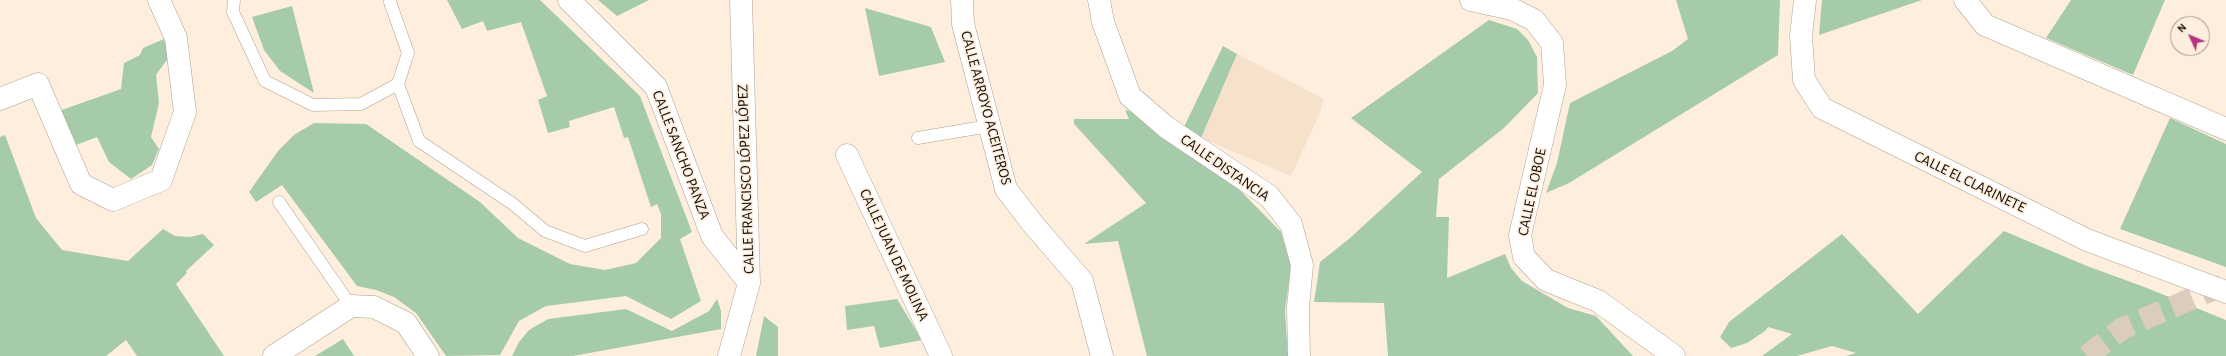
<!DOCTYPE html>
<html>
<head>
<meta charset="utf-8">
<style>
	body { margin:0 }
	#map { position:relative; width:2226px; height:356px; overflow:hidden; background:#feeede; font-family:"Alegreya Sans",sans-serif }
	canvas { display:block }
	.north { position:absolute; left:2170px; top:16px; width:40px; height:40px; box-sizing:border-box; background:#feeede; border:1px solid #a09589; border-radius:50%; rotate:314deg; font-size:11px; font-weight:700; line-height:16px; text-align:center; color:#140f09 }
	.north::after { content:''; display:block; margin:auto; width:14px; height:18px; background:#b4337e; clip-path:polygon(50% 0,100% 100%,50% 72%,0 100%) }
</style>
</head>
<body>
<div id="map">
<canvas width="2226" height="356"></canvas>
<div class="north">N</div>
</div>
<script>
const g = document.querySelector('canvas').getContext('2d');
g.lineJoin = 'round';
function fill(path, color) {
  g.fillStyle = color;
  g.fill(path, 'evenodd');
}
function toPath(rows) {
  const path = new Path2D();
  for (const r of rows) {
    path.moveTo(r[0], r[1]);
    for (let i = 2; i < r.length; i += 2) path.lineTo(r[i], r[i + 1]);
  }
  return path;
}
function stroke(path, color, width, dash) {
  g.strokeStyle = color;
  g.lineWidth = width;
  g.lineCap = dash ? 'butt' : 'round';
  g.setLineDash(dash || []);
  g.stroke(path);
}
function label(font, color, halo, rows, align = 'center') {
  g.font = font + ' "Alegreya Sans",sans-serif';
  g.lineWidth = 3.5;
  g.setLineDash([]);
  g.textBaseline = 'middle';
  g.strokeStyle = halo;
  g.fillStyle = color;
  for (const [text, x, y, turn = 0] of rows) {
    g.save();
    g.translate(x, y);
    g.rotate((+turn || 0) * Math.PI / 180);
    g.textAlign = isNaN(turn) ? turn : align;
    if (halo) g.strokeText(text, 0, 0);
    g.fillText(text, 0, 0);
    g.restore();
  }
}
fill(toPath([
	[1237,54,1324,99,1319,115,1291,176,1201,138]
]), '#f6e1ca');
fill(toPath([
	[447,0,540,0,640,96,692,232,680,239,701,301,671,319,626,296,546,306,519,321,500,355,446,356,416,313,394,297,376,290,357,286,282,185,256,202,249,192,278,151,294,135,314,123,366,124,480,202,518,238,570,264,605,270,636,263,661,238,661,214,657,204,651,207,628,137,624,138,614,107,569,121,570,127,548,133,538,100,547,96,521,22,487,31,483,21,462,29],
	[598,0,649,0,617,16],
	[1676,0,1780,0,1778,55,1569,183,1546,193,1557,163,1570,103,1672,51,1688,39],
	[1822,0,1922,0,1819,35],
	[2071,0,2165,0,2133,75,2046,38],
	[292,6,314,93,280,71,264,50,252,17],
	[865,8,931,27,945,62,879,76],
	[1489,20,1517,29,1528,40,1537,57,1538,93,1504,128,1439,179,1436,217,1449,217,1447,278,1505,254,1511,268,1522,281,1568,308,1596,316,1633,356,1388,356,1384,303,1314,302,1320,262,1350,238,1422,172,1351,118],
	[164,39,169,57,156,75,159,103,151,137,159,149,152,165,131,179,109,162,97,137,76,145,59,111,121,89,124,63,140,55,143,48],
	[1223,46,1237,54,1201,138,1183,129],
	[1125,110,1137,113,1218,168,1281,232,1291,266,1285,311,1288,356,1147,356,1118,241,1084,244,1146,203,1074,124,1074,119,1129,119],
	[2170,118,2226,144,2226,267,2120,229],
	[5,135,36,218,62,250,128,261,163,229,175,236,190,237,203,234,214,245,186,271,187,273,176,284,224,356,137,356,126,340,106,356,0,356,0,137],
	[2004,231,2087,266,2147,288,2226,320,2226,356,1846,356,1856,353,1832,346,1797,356,1762,356,1792,334,1768,327,1765,331,1747,343,1731,348,1720,337,1729,322,1842,234,1918,314],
	[717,299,721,311,721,329,573,356,512,356,519,342,529,330,548,319,626,309,672,331,709,311],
	[897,299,922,340,880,348,874,326,847,330,845,306],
	[764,316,778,327,778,356,756,356],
	[343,339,354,356,315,356]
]), '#a6cbab');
stroke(toPath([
	[2087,356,2123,328,2226,284]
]), '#dbcdbe', 22, [22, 11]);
const service = toPath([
	[234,0,233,12,265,81,313,105,361,104,398,84],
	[390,2,408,53,398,84,419,141,513,204,545,231,585,246,642,229],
	[918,138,989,126],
	[279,202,351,306]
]);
const minor = toPath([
	[569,0,656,87,712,236,749,283],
	[962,0,963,24,1006,189,1032,223,1082,281,1102,356],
	[1099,0,1103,22,1130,96,1166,127,1269,196,1291,224,1302,265,1298,308,1299,356],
	[1471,0,1512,9,1534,20,1552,43,1555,85,1520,235,1524,257,1546,280,1598,301,1674,356],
	[1805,0,1801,36,1804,80,1822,108,2087,240,2226,292],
	[1965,0,1985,25,2226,129],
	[0,99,38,84,81,184,113,200,161,180,185,112,176,38,159,0],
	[847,155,941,356],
	[274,356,351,306,374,307,406,323,428,356],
	[729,356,749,283,741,0]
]);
stroke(service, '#afa191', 13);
stroke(minor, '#afa191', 23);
stroke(service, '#fff', 12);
stroke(minor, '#fff', 22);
label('15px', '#140f09', '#feeede', [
	["CALLE ARROYO ACEITEROS",986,108,75],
	["CALLE SANCHO PANZA",681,155,69],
	["CALLE DISTANCIA",1225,168,35],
	["CALLE FRANCISCO LÓPEZ LÓPEZ",746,179,-92],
	["CALLE EL CLARINETE",1970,182,26],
	["CALLE EL OBOE",1532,192,-78],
	["CALLE JUAN DE MOLINA",894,255,65]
]);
</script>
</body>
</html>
